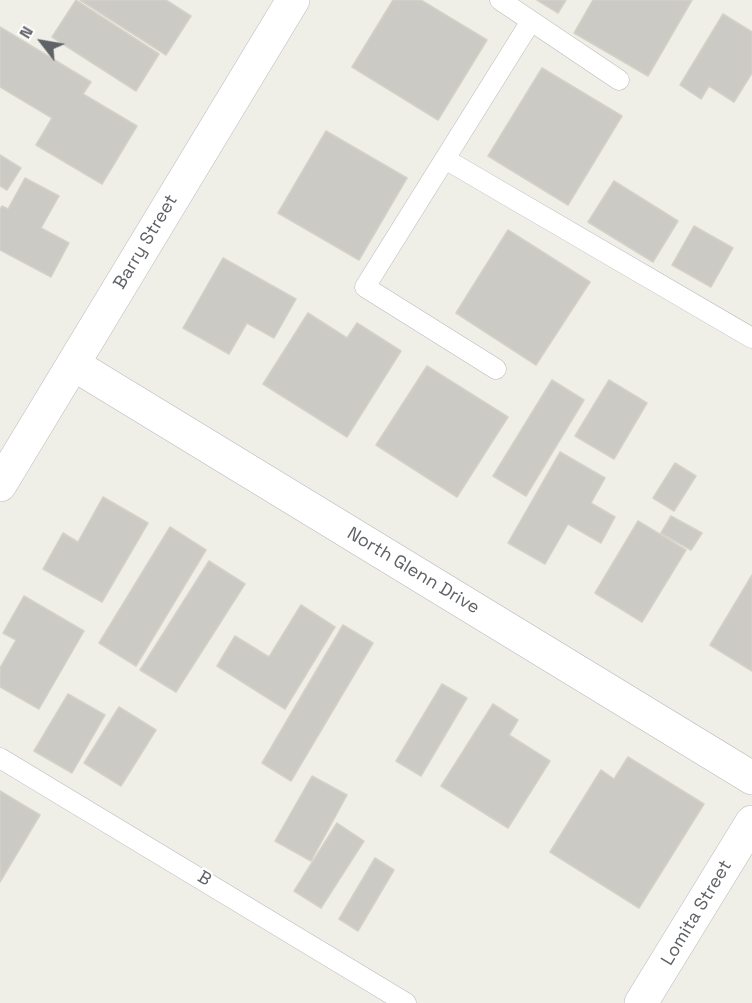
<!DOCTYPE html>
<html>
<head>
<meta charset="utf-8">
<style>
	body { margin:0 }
	#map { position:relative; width:752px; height:1003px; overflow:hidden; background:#efefe8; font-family:"Space Grotesk",sans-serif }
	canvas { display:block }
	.north { position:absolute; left:12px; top:12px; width:60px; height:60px; -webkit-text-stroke:4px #fff; paint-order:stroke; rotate:301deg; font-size:16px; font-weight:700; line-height:24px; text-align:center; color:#5f6266 }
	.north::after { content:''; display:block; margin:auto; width:21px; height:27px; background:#5f6266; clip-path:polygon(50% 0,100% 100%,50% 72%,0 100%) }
</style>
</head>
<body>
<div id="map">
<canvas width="752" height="1003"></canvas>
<div class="north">N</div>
</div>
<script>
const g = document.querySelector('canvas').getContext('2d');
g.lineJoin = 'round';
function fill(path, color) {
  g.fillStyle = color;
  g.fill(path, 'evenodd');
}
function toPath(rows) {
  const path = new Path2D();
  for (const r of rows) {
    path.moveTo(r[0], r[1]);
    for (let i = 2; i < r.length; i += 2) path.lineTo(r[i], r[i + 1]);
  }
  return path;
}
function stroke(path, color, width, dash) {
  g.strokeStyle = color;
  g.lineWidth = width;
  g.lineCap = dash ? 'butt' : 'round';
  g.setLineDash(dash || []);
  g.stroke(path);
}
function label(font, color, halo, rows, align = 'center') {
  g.font = font + ' "Space Grotesk",sans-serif';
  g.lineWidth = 4.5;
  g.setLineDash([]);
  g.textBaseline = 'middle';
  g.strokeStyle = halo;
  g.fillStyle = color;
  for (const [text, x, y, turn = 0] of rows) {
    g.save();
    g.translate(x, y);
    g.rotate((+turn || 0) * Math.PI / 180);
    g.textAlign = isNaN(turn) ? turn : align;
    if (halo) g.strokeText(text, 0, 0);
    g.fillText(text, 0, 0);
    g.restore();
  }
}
const building = toPath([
	[76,0,159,54,136,91,52,37,76,0],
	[80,0,166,0,191,16,166,55,80,0],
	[393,0,421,0,487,40,438,120,352,67,393,0],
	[537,0,566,0,558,13,537,0],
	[593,0,692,0,648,76,574,33,593,0],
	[723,14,752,32,752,73,734,102,709,86,701,99,680,85,723,14],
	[0,27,91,82,83,94,137,126,102,184,36,145,52,118,0,87,0,27],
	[542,68,622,116,568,205,488,156,542,68],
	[326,131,407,178,359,260,278,213,326,131],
	[0,155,21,168,7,190,0,186,0,155],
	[25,178,59,196,41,228,69,243,51,277,0,250,0,209,2,206,8,209,25,178],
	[614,181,678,221,653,262,588,222,614,181],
	[694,226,733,248,711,287,672,265,694,226],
	[508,230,590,282,536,365,456,313,508,230],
	[223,258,296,299,274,338,247,323,229,354,183,328,223,258],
	[308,313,347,338,357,323,401,351,347,437,263,384,308,313],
	[427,366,508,417,457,497,376,445,427,366],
	[552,380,584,400,526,496,493,476,552,380],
	[609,380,647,403,614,459,575,436,609,380],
	[560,452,605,478,591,503,615,517,601,543,568,524,545,564,508,543,560,452],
	[675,463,696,476,674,511,653,498,675,463],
	[103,497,148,523,102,602,43,569,63,533,78,542,103,497],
	[671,516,702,533,691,550,661,533,671,516],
	[638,521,686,550,642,622,595,593,638,521],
	[170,527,206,550,136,666,99,643,170,527],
	[209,561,245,584,176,692,140,670,209,561],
	[752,575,752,671,710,645,752,575],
	[24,596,84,631,39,709,0,687,0,668,16,640,3,633,24,596],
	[301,605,335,627,285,709,217,666,235,636,269,657,301,605],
	[343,625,373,643,291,781,262,763,343,625],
	[442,684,467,698,421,776,396,761,442,684],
	[68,694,105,715,72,773,34,751,68,694],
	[493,704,518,720,509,735,550,761,508,828,441,786,493,704],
	[119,707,156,730,121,786,84,763,119,707],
	[628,757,704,804,639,908,550,852,601,770,614,779,628,757],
	[312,776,347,795,311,861,275,841,312,776],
	[0,791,40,815,0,882,0,791],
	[337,823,364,841,321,908,294,891,337,823],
	[375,858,394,870,358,931,339,919,375,858]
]);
fill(building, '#cbcac4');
stroke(building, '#d4d1c7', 1.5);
const service = toPath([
	[500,0,619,80],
	[445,159,752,338],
	[496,369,365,287,531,21],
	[0,758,406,1003]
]);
const minor = toPath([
	[73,364,752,778],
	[0,485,293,0],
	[641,1003,752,822]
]);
stroke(service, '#b8b9bd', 21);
stroke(minor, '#b8b9bd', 34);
stroke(service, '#fff', 20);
stroke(minor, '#fff', 33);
label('18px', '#5f6266', '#fff', [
	["Barry Street",146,242,-59],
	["North Glenn Drive",413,571,31],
	["B",204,879,31],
	["Lomita Street",697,913,-59]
]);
</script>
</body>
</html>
